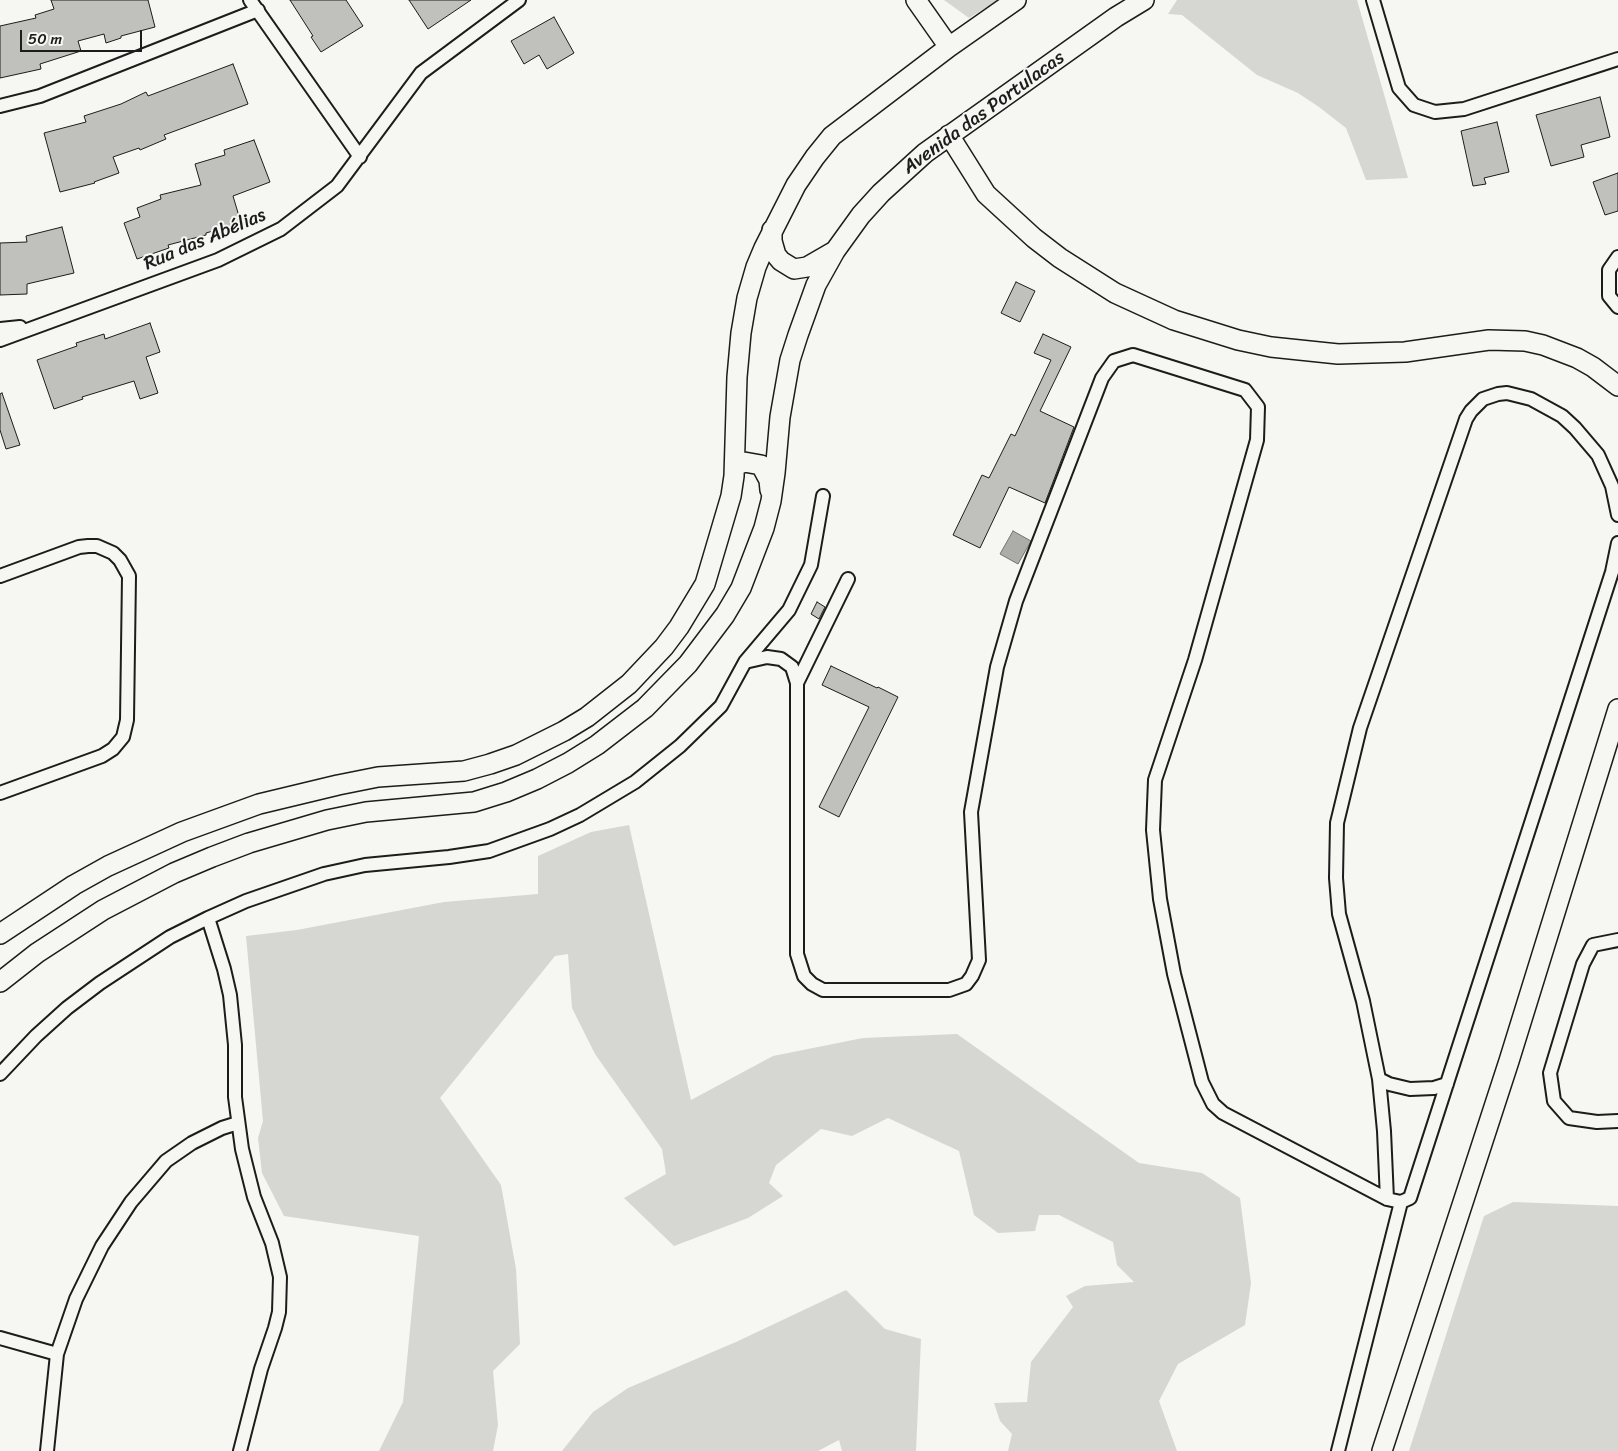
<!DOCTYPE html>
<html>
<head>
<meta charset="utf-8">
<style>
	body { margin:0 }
	#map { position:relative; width:1618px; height:1451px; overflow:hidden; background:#f6f6f2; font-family:Sriracha,sans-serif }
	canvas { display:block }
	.scale { position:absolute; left:20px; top:30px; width:122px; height:22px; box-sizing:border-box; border:2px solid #1c1c1c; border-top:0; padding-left:6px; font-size:15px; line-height:18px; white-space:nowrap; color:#1c1c1c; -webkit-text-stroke:4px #f6f6f2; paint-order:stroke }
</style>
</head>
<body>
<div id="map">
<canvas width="1618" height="1451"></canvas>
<div class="scale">50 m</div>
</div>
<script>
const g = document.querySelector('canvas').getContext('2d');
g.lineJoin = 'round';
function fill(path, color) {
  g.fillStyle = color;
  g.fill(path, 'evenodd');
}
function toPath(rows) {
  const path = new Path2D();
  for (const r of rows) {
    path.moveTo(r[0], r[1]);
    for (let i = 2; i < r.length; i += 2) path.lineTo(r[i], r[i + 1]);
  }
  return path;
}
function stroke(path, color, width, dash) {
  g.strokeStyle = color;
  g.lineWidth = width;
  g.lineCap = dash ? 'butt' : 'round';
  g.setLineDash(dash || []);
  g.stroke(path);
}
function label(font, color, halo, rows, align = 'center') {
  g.font = font + ' Sriracha,sans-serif';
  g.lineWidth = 4;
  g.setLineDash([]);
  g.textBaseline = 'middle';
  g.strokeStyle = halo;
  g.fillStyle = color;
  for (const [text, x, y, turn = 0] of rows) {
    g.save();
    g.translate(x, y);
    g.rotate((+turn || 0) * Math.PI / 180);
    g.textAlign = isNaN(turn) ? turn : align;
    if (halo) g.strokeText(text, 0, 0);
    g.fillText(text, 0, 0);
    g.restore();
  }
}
fill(toPath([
	[944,0,998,0,969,18],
	[1177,0,1357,0,1408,178,1366,180,1346,128,1319,107,1298,93,1257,75,1182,15,1168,14],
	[629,825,691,1100,773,1056,863,1038,957,1034,1139,1163,1202,1173,1240,1198,1251,1283,1245,1325,1178,1364,1159,1401,1177,1451,1008,1451,1012,1434,1000,1421,994,1403,1027,1402,1031,1362,1073,1307,1066,1296,1085,1286,1134,1282,1117,1265,1113,1242,1059,1215,1039,1215,1035,1231,998,1233,974,1215,959,1151,888,1118,852,1136,821,1129,776,1165,769,1183,783,1196,748,1218,674,1246,624,1198,666,1174,662,1149,595,1054,572,1008,568,954,555,956,440,1098,501,1185,516,1269,520,1344,493,1371,498,1425,493,1451,379,1451,403,1402,419,1236,284,1216,262,1173,258,1138,263,1121,246,936,297,930,444,902,538,894,538,856,591,832],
	[1513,1202,1618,1206,1618,1451,1409,1451,1484,1216],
	[846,1290,885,1329,921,1339,916,1451,842,1451,839,1440,818,1451,562,1451,593,1412,628,1388,736,1342]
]), '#d6d6d2');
const water = toPath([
	[1013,531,1031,541,1018,564,1000,554,1013,531]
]);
fill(water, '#acaca9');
stroke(water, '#727271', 1);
const building = toPath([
	[51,0,148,0,155,27,121,36,121,38,106,43,104,34,78,41,81,51,40,64,41,69,0,78,0,26,36,18,35,15,54,9,51,0],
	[290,0,346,0,363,26,321,52,311,37,313,36,290,0],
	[409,0,471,0,428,29,409,0],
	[554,17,574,53,547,69,539,55,524,64,511,41,554,17],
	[233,64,248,104,164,135,166,139,140,150,139,148,113,157,119,173,94,182,95,183,60,192,44,133,86,122,84,116,121,104,146,92,148,96,233,64],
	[1600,97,1610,137,1581,145,1584,157,1551,166,1536,115,1600,97],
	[1497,122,1509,172,1484,178,1486,184,1473,186,1461,131,1497,122],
	[254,140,270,182,233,196,241,223,206,233,206,235,168,245,169,248,137,259,124,223,140,217,137,208,161,199,160,195,201,185,195,164,225,155,224,150,254,140],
	[1618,173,1618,211,1605,215,1593,182,1618,173],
	[62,227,74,273,27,284,27,294,0,295,0,243,27,242,26,236,62,227],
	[1016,282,1035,291,1020,322,1001,313,1016,282],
	[150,323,160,352,146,357,158,393,140,399,134,381,82,397,83,399,54,409,37,360,77,346,76,343,104,334,105,339,150,323],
	[1043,334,1071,347,1040,411,1074,427,1045,503,1009,487,980,548,953,535,982,475,989,478,1011,434,1015,436,1051,360,1034,353,1043,334],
	[2,393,20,445,6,449,0,430,0,394,2,393],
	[817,602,825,607,819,619,811,614,817,602],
	[831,666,877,688,878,687,898,697,839,817,819,807,869,707,822,685,831,666]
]);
fill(building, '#c0c0bd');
stroke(building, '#1c1c1c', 1);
const street = toPath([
	[250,0,360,157],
	[1373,0,1399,88,1414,105,1435,112,1464,109,1618,59],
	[0,106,40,96,258,10],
	[1618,257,1609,270,1609,296,1618,307],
	[0,329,20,327],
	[0,340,218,260,281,229,337,186,421,73,519,0],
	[0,576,79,547,88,546,97,546,113,553,120,560,129,576,127,720,123,737,113,749,102,756,0,793],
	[745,662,767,657,781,659,792,667,797,683,797,954,804,976,812,984,823,990,949,990,966,984,972,976,979,960,971,812,997,667,1016,601,1102,378,1114,361,1133,355,1245,390,1258,407,1257,440,1195,660,1155,780,1153,830,1160,899,1174,974,1202,1082,1213,1104,1223,1113,1387,1199,1401,1202,1410,1198,1612,572,1618,543],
	[797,683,848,579],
	[208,918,224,969,230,995,235,1045,235,1097,242,1149,254,1197,272,1243,280,1277,279,1312,275,1328,261,1369,240,1451],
	[1618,940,1593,945,1583,964,1550,1073,1554,1101,1569,1118,1597,1122,1618,1121],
	[0,1074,36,1036,67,1008,100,983,170,937,208,918,246,901,324,874,365,865,449,857,489,851,550,829,580,815,635,782,680,746,721,706,745,662,789,610,811,565,823,496],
	[1379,1079,1389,1084,1410,1089,1434,1088,1447,1084],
	[1387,1199,1384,1131,1379,1079,1363,1001,1339,914,1336,878,1337,823,1360,728,1466,419,1471,411,1483,399,1498,394,1507,393,1531,399,1562,416,1575,428,1598,455,1612,486,1618,515],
	[0,1338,57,1354],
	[47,1451,57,1354,76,1299,102,1246,131,1202,166,1161,192,1143,222,1128,238,1123],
	[1338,1451,1401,1202]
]);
const secondary = toPath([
	[916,0,949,47],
	[949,135,986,194,1034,238,1060,258,1115,293,1174,320,1238,340,1271,347,1338,354,1405,352,1489,340,1525,341,1543,345,1577,358,1593,367,1618,386],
	[772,230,772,241,776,255,781,261,794,269,807,267,833,252],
	[735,466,744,462,761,465,769,480,770,490],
	[0,934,74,885,108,866,182,832,259,804,338,785,378,777,464,771,490,764,516,755,564,731,587,717,629,684,664,647,679,627,705,584,731,496,734,476,737,377,741,333,747,298,756,267,764,248,796,185,815,157,832,136,949,47,1016,0],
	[0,982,37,953,103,910,174,873,212,857,249,843,327,820,366,812,474,802,506,792,537,779,568,763,597,745,645,708,688,664,725,615,741,588,764,528,771,501,775,473,780,417,790,360,798,335,816,285,835,251,861,215,881,193,925,153,1116,17,1144,0],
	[1382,1451,1509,1061,1618,709]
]);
stroke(street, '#1c1c1c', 16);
stroke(secondary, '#1c1c1c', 22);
stroke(street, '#f6f6f2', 12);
stroke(secondary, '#f6f6f2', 19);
label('19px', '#1c1c1c', '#f6f6f2', [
	["Avenida das Portulacas",984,113,-36],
	["Rua das Abélias",205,240,-23]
]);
</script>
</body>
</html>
